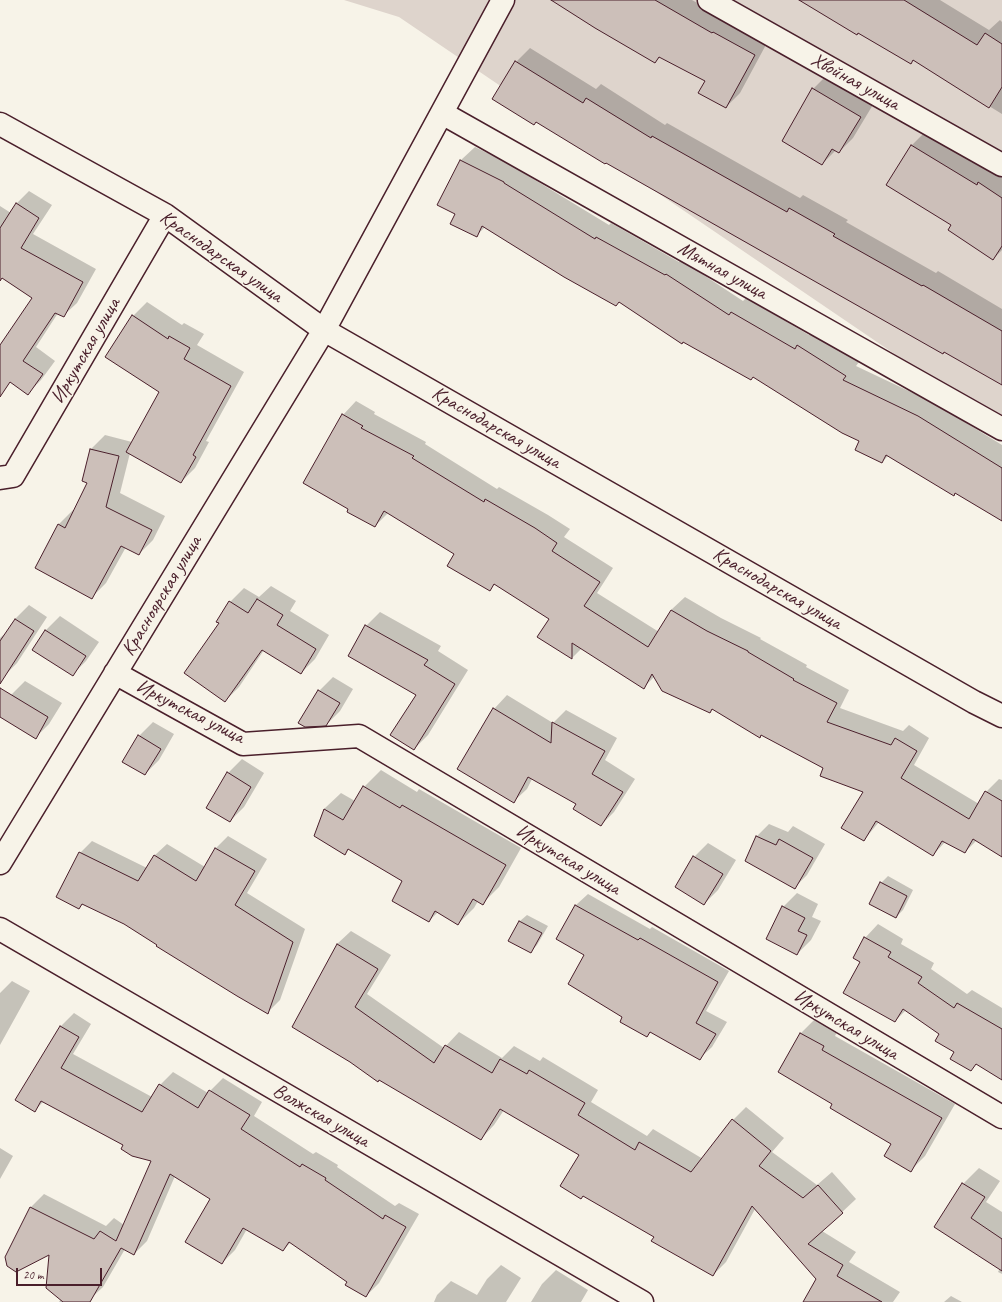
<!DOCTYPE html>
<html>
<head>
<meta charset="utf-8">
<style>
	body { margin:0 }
	#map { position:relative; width:1002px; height:1302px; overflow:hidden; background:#f7f3e8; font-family:Caveat,sans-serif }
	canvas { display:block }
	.scale { position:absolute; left:16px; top:1268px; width:86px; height:18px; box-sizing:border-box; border:2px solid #4a1f2b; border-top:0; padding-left:5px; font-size:12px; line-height:14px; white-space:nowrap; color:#4a1f2b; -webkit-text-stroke:3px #f7f3e8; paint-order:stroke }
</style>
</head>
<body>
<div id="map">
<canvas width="1002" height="1302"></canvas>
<div class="scale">20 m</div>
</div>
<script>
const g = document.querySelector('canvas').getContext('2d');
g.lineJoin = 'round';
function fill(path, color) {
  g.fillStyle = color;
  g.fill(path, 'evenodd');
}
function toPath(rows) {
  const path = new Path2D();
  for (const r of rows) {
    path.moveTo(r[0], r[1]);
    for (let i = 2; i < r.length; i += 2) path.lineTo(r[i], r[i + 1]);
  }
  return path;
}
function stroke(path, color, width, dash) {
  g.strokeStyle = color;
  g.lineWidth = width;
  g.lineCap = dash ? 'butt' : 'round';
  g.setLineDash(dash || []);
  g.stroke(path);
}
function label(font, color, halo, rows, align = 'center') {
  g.font = font + ' Caveat,sans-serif';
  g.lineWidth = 3;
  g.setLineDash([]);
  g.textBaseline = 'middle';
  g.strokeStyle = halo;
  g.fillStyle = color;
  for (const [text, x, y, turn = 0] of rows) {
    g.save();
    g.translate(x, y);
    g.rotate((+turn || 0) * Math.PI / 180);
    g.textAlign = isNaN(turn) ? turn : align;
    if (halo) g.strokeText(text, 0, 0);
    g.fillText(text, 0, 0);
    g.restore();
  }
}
fill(toPath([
	[344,0,1002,0,1002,427,399,17]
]), '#ded4cc');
fill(toPath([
	[553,0,692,0,727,20,768,41,740,93,726,107,706,80,661,56,655,62],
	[801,0,940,0,989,30,1000,20,1002,22,1002,114,914,60,910,63],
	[530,48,596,89,601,84,665,125,667,123,800,198,803,195,848,220,846,222,936,273,938,271,1002,309,1002,383,537,121,534,124,516,62],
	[827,75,874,103,853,138,839,152,836,150,822,164,813,89],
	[926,131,1002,175,1002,250,993,259,952,225,888,185,912,145],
	[475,147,518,168,517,169,609,225,611,223,679,262,681,260,743,301,746,298,809,335,812,332,859,362,856,366,932,402,1002,445,1002,519,956,492,889,455,882,462,861,441,754,376,485,227,476,236,456,214,439,205,461,160],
	[29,191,52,205,33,234,96,269,77,303,63,316,58,313,36,347,55,361,41,380,28,393,0,374,0,355,33,297,0,276,0,206,11,213,16,204],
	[147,302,182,325,184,323,204,334,197,345,244,372,206,441,209,442,195,468,181,482,130,453,120,493,165,516,153,540,139,554,126,547,106,583,92,597,36,567,59,524,73,510,74,511,89,482,83,481,91,449,105,435,132,442,161,391,133,316],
	[356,401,375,412,374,414,426,442,425,444,497,489,499,487,548,515,570,529,564,537,613,568,597,593,659,632,671,610,685,597,721,618,761,638,760,639,807,665,806,667,849,690,840,708,903,731,909,725,929,738,914,765,979,804,986,792,999,779,1002,780,1002,856,977,840,965,852,946,841,933,855,879,822,864,840,864,791,824,767,762,734,760,737,713,709,710,712,655,676,644,687,582,648,572,658,550,619,495,584,490,590,456,553,388,513,375,526,349,509,343,415],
	[271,586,296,601,290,611,329,635,315,659,301,673,264,650,239,687,225,701,220,623,230,602,244,588,259,597],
	[29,605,47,617,17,663,3,677,0,675,0,638,9,630,15,619],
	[380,612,441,646,438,651,468,670,428,735,414,749,417,694,366,626],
	[60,616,99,642,86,661,72,675,34,650,46,630],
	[333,677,353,689,340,711,326,725,319,691],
	[25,681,62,703,49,724,35,738,0,716,0,712,11,695],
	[507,695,553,723,566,710,617,738,605,760,635,779,614,812,601,825,577,804,532,779,527,789,513,802,458,769,494,709],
	[153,722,174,734,159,760,145,774,139,736],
	[242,759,264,773,244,807,230,821,228,773],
	[381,770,417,792,419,789,521,848,499,887,483,903,478,901,474,908,458,924,438,912,429,921,404,881,349,849,345,854,324,809,341,793,355,801,364,787],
	[769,824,788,832,793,826,825,844,807,875,794,888,756,837],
	[228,836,267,859,247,893,305,929,280,1000,268,1012,125,923,83,904,79,908,80,853,92,841,147,868,154,856,167,844,205,867,216,848],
	[708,843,736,860,718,890,704,904,694,857],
	[888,876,913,890,903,910,896,917,881,883],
	[797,893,818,904,812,917,821,921,811,940,797,954,783,907],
	[588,894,650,929,652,927,729,971,706,1011,727,1022,712,1047,700,1058,651,1032,647,1036,624,1017,586,955,558,939,576,905],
	[527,915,548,926,537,945,530,952,510,941,520,921],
	[878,924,903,939,901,944,934,963,931,969,967,994,972,990,1002,1008,1002,1078,977,1063,971,1070,940,1034,906,1010,895,1021,862,961,865,938],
	[351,931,391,955,367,994,444,1048,459,1032,502,1058,514,1046,540,1061,543,1057,598,1090,591,1102,647,1136,653,1129,703,1159,733,1120,746,1107,784,1138,772,1152,817,1185,832,1172,856,1199,822,1231,856,1252,849,1262,900,1292,893,1302,804,1302,818,1279,755,1209,726,1262,713,1275,655,1237,584,1195,581,1198,580,1155,504,1110,494,1125,481,1139,294,1027,337,944],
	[12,981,30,991,0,1045,0,993],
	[74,1013,91,1024,73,1054,152,1097,160,1085,173,1072,208,1093,223,1078,262,1102,254,1116,313,1154,316,1152,338,1165,337,1167,395,1206,399,1203,419,1214,379,1283,366,1296,348,1281,291,1242,283,1250,247,1229,235,1250,222,1263,211,1199,175,1176,147,1241,134,1254,125,1249,103,1287,87,1302,59,1302,61,1299,50,1253,6,1257,31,1207,44,1194,106,1226,114,1218,124,1225,152,1161,44,1101,34,1111,17,1100,61,1026],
	[815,1019,837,1032,835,1036,955,1104,925,1156,911,1170,893,1144,833,1104,779,1071,801,1033],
	[0,1148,13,1156,0,1179],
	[979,1168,1000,1181,986,1202,1002,1212,1002,1274,998,1272,1000,1268,935,1227,963,1184],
	[501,1265,521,1278,506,1302,434,1302,437,1295,451,1281,477,1295,487,1279],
	[556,1270,588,1290,581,1302,531,1302,542,1284],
	[951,1296,962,1302,944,1302]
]), '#0003');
const building = toPath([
	[551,0,655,0,712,33,713,32,755,55,726,108,698,93,705,81,659,57,655,63,595,28,551,0],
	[799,0,904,0,977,45,985,33,1002,44,1002,87,989,108,913,60,911,64,858,33,857,35,799,0],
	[515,61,583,103,586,98,651,138,652,136,787,212,789,208,835,234,833,236,922,286,923,285,1002,331,1002,385,944,352,943,354,606,163,605,164,536,122,534,125,492,99,515,61],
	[812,88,861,117,839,153,832,149,822,165,782,141,812,88],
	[911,145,977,185,978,182,1002,198,1002,246,993,260,948,230,951,225,886,185,911,145],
	[460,160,504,182,504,183,595,239,596,237,665,275,666,274,729,315,731,312,795,349,797,345,846,376,843,380,918,416,1002,468,1002,521,955,493,954,496,886,455,882,463,855,450,859,441,842,433,753,377,751,380,683,342,682,344,619,302,616,306,564,277,482,226,477,237,450,224,455,214,437,205,460,160],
	[16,203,39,218,21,248,83,282,64,317,55,313,23,361,43,374,28,395,10,382,0,397,0,345,32,298,2,278,0,281,0,228,16,203],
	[132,315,168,339,169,336,190,348,184,359,231,386,193,455,196,457,181,483,126,452,159,392,105,357,132,315],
	[342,414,363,426,361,428,414,456,412,458,484,502,485,499,535,528,557,543,552,551,600,582,584,606,648,647,671,610,707,631,748,651,748,652,794,679,793,680,837,703,827,722,891,745,895,738,917,751,901,778,969,819,985,791,1002,801,1002,857,973,839,965,853,942,841,933,856,876,821,864,841,841,828,863,792,820,776,823,768,761,735,760,738,712,709,710,713,662,691,652,674,644,689,572,643,572,659,537,637,549,619,494,584,490,591,447,566,454,554,384,511,375,527,347,512,348,509,303,483,342,414],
	[90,449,119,456,106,507,152,530,139,555,121,546,92,599,35,568,58,524,65,528,87,483,82,481,90,449],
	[257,599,283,615,277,625,316,649,301,674,262,650,225,702,184,673,219,623,216,622,229,601,248,613,257,599],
	[15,619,34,631,0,684,0,641,15,619],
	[365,625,428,660,424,665,455,684,414,750,390,735,416,695,348,656,365,625],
	[45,630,86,656,73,676,32,650,45,630],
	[0,688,48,717,36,739,0,717,0,688],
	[318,690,340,703,326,726,305,727,298,723,318,690],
	[493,708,551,743,552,722,605,751,592,774,623,792,601,826,573,809,576,804,528,777,514,803,457,769,493,708],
	[138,735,161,749,145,775,122,762,138,735],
	[227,772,251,787,230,822,206,808,227,772],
	[363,786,400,808,402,805,506,865,483,905,473,899,458,925,435,911,429,922,392,901,402,881,348,849,345,855,314,836,324,809,343,820,363,786],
	[756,836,776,845,779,839,813,858,795,889,745,861,756,836],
	[215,848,255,871,235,905,293,942,268,1014,237,996,156,946,157,945,124,924,82,904,79,909,56,897,79,852,138,881,154,855,196,881,215,848],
	[693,856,723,874,704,905,675,887,693,856],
	[880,882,907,896,896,918,869,904,880,882],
	[575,905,638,940,640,938,718,982,696,1023,716,1034,700,1060,650,1032,647,1037,620,1022,622,1017,568,984,584,955,556,939,575,905],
	[782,906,805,918,798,931,807,935,797,955,766,939,782,906],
	[519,921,542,933,531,953,508,941,519,921],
	[864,937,891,952,888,957,922,977,918,983,954,1008,957,1003,1002,1029,1002,1080,976,1064,971,1071,950,1059,954,1052,935,1041,939,1034,903,1009,895,1022,843,993,860,962,853,958,864,937],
	[337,944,378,969,355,1007,434,1063,445,1045,492,1073,500,1059,527,1074,529,1070,585,1103,578,1115,635,1150,639,1142,691,1172,732,1119,771,1151,759,1166,803,1198,818,1185,843,1213,808,1244,843,1265,837,1276,882,1302,803,1302,816,1279,752,1206,713,1276,651,1241,654,1237,583,1196,581,1199,560,1186,579,1155,500,1109,481,1140,379,1080,378,1082,350,1062,292,1027,337,944],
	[60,1026,79,1037,61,1068,142,1112,159,1084,198,1108,209,1090,250,1115,241,1129,300,1167,302,1164,326,1178,325,1180,383,1219,385,1215,406,1227,366,1297,345,1285,347,1282,289,1242,283,1251,243,1228,222,1264,185,1242,210,1199,170,1174,134,1255,121,1248,90,1302,63,1302,46,1288,49,1255,16,1272,7,1266,5,1257,30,1207,94,1239,100,1231,116,1241,151,1161,132,1156,121,1149,123,1145,41,1101,35,1112,15,1100,60,1026],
	[800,1033,824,1046,822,1050,942,1118,911,1172,884,1156,891,1144,830,1108,832,1104,778,1072,800,1033],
	[962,1183,985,1197,971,1218,1002,1239,1002,1271,934,1227,962,1183]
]);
fill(building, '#ccbfb9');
stroke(building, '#4a1f2b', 1);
const street = toPath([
	[709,0,1002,165],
	[442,113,1002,429],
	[0,124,165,215,324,330,974,702,1002,716],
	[0,478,13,476,165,215],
	[115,673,243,744,359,736,1002,1117],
	[0,863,324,330,503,0],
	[0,929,642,1302]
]);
stroke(street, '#4a1f2b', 25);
stroke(street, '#f7f3e8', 22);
label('20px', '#4a1f2b', '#f7f3e8', [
	["Хвойная улица",855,82,29],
	["Краснодарская улица",221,257,35],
	["Мятная улица",722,271,29],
	["Иркутская улица",86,351,-60],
	["Краснодарская улица",496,428,30],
	["Краснодарская улица",777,589,30],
	["Красноярская улица",162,596,-59],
	["Иркутская улица",190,712,27],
	["Иркутская улица",568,860,31],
	["Иркутская улица",846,1025,31],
	["Волжская улица",321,1116,30]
]);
</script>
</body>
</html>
